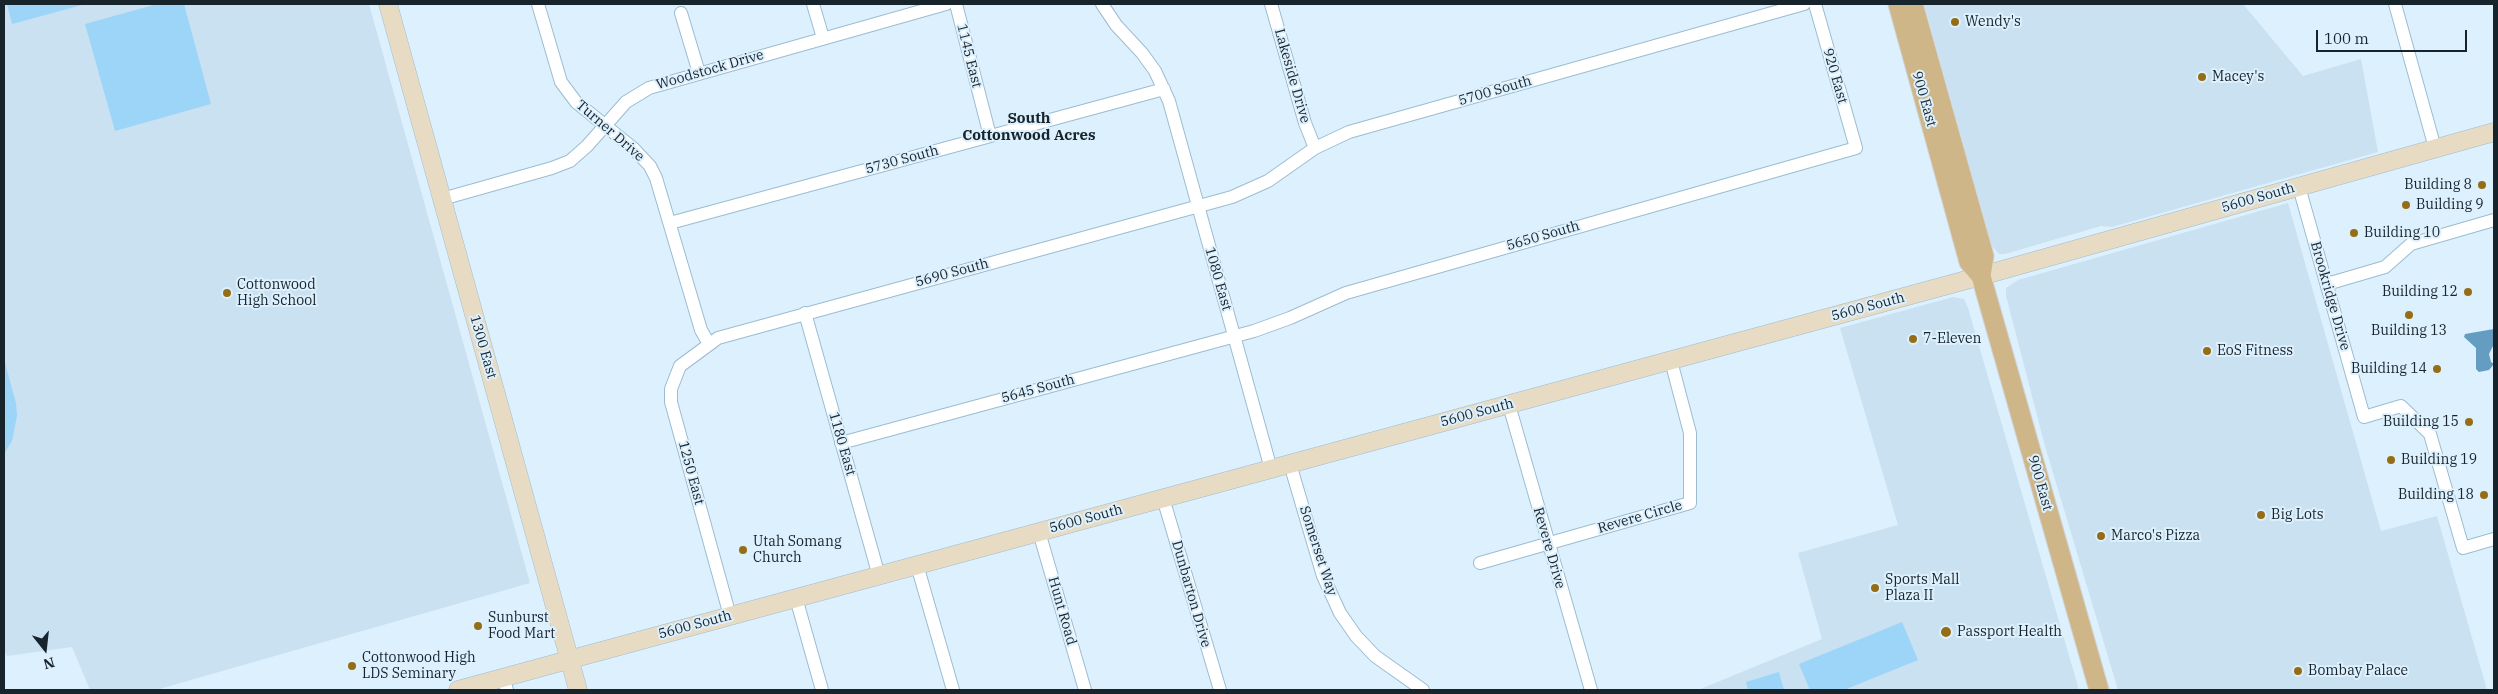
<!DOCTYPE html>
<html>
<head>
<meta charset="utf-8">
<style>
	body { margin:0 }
	#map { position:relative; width:2498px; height:694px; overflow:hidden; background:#ddf0fd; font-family:"IBM Plex Serif",serif }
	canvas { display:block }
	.frame { position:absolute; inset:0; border:5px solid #18242c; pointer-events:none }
	.north { position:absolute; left:20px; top:624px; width:50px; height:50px; -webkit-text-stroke:4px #ddf0fd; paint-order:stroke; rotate:164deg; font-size:14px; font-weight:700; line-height:20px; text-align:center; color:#18242c }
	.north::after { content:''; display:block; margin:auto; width:18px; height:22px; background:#18242c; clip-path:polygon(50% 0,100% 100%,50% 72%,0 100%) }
	.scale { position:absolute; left:2316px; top:30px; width:151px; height:22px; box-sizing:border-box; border:2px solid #18242c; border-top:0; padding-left:6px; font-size:15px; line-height:18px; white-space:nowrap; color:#18242c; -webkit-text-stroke:4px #ddf0fd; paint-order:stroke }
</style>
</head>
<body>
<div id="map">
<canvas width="2498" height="694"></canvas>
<div class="frame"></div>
<div class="north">N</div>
<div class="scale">100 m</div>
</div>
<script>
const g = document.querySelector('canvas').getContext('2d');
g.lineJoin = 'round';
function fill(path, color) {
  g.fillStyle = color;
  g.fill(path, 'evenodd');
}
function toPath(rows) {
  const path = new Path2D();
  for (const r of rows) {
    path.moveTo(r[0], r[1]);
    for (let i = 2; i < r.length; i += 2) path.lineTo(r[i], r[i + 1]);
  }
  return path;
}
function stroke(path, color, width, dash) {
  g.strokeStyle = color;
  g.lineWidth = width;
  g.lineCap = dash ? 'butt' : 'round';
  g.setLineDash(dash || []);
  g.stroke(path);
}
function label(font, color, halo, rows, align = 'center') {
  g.font = font + ' "IBM Plex Serif",serif';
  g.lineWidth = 4;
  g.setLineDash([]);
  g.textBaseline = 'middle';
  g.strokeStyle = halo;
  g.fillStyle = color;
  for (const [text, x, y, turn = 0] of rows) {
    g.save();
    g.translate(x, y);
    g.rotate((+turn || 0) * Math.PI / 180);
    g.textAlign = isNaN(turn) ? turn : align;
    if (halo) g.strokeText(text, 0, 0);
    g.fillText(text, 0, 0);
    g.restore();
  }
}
fill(toPath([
	[4,4,369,4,530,583,156,690,90,690,72,647,7,656,4,650],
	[1924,4,2243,4,2303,76,2361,59,2378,152,2112,227,2101,226,2005,254,1999,254,1992,246],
	[2288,203,2381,531,2437,516,2487,690,2118,690,2045,446,2006,296,2006,288,2018,280],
	[1953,297,1964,299,1968,308,2079,690,1698,690,1822,639,1798,553,1898,525,1840,328]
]), '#cae1f1');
fill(toPath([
	[7,4,86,4,12,24],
	[157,4,184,4,211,104,115,131,85,24],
	[4,359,16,403,17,416,12,441,4,454],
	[1902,622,1918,660,1844,690,1810,690,1799,664],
	[1779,672,1784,690,1748,690,1746,682]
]), '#9dd5f9');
fill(toPath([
	[2494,329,2494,344,2489,354,2491,362,2494,364,2489,370,2479,372,2476,369,2476,348,2464,337,2465,334]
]), '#649dc1');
const street = toPath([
	[538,4,561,82,576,102,634,149,650,166,656,178,701,330,709,344],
	[813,4,823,38],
	[956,4,990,136],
	[1102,4,1116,25,1142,53,1155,71,1169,101,1271,469],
	[1271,4,1305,123,1315,148],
	[2395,4,2435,148],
	[681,13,699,73],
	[2299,187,2364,417,2401,406,2430,434,2463,548,2494,539],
	[442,199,552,168,570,161,587,146,626,102,649,88,946,4],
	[670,223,1164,89],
	[2327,284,2385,267,2411,244,2494,220],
	[805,313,879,576],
	[1509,405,1591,690],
	[841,443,1254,331,1290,318,1346,293,1856,148,1815,4],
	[1290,464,1323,576,1340,613,1356,636,1375,656,1423,690],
	[1163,498,1220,690],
	[1039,532,1085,690],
	[1480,563,1690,503,1690,433,1671,361],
	[917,565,953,690],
	[796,598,822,690],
	[730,616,671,402,671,389,680,366,718,338,1232,197,1268,181,1315,148,1349,132,1804,4],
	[503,678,507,690]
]);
const secondary = toPath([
	[388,4,578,690],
	[458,690,1981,276,2494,132]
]);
const primary = toPath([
	[1898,4,1969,262,1981,276,2099,690],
	[1913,4,1984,256,1981,276]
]);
stroke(street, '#9cbcd1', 14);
stroke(secondary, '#9cbcd1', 19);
stroke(primary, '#d1d3d5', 21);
stroke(street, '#fff', 12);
stroke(secondary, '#e7dbc4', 18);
stroke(primary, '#ceb689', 19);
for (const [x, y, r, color] of [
	[1955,22,5,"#956d17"],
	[2202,77,5,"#956d17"],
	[2482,185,5,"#956d17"],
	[2406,205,5,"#956d17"],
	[2354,233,5,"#956d17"],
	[2468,292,5,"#956d17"],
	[227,293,5,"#956d17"],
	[2409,315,5,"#956d17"],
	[1913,339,5,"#956d17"],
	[2207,351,5,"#956d17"],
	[2437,369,5,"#956d17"],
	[2469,422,5,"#956d17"],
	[2391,460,5,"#956d17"],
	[2484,495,5,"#956d17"],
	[2261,515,5,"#956d17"],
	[2101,536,5,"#956d17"],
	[743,550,5,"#956d17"],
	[1875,588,5,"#956d17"],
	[478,626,5,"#956d17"],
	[1946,632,6,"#956d17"],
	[352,666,5,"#956d17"],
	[2298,671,5,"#956d17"]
]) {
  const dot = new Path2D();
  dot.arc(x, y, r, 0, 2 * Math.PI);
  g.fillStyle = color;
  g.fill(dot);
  stroke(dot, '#ddf0fd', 2);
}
label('14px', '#18242c', '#ddf0fd', [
	["Wendy's",1965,22],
	["Macey's",2212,77],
	["Building 8",2472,185,"right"],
	["Building 9",2416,205],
	["Building 10",2364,233],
	["Cottonwood",237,285],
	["High School",237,301],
	["Building 12",2458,292,"right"],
	["Building 13",2409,331,"center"],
	["7-Eleven",1923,339],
	["EoS Fitness",2217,351],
	["Building 14",2427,369,"right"],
	["Building 15",2459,422,"right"],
	["Building 19",2401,460],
	["Building 18",2474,495,"right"],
	["Big Lots",2271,515],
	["Marco's Pizza",2111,536],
	["Utah Somang",753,542],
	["Church",753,558],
	["Sports Mall",1885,580],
	["Plaza II",1885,596],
	["Sunburst",488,618],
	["Food Mart",488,634],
	["Passport Health",1957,632],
	["Cottonwood High",362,658],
	["LDS Seminary",362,674],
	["Bombay Palace",2308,671]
], 'left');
label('14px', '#18242c', '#ddf0fd', [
	["1145 East",969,56,76],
	["Woodstock Drive",710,70,-16],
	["Lakeside Drive",1292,76,74],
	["920 East",1835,76,74],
	["5700 South",1495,91,-16],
	["900 East",1924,99,74],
	["Turner Drive",610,131,41],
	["5730 South",902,160,-15],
	["5600 South",2258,198,-16],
	["5650 South",1543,236,-16],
	["5690 South",952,273,-15],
	["1080 East",1218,279,74],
	["Brookridge Drive",2330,296,74],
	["5600 South",1868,307,-15],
	["1300 East",483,347,74],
	["5645 South",1038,389,-15],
	["5600 South",1477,413,-15],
	["1180 East",842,444,74],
	["1250 East",691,473,75],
	["900 East",2040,483,74],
	["Revere Circle",1640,517,-16],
	["5600 South",1086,519,-15],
	["Revere Drive",1549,548,74],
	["Somerset Way",1318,551,72],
	["Dunbarton Drive",1191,594,74],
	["Hunt Road",1062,611,74],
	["5600 South",695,625,-15]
]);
label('bold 15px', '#18242c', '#ddf0fd', [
	["South",1029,119],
	["Cottonwood Acres",1029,136]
]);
</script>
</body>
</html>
